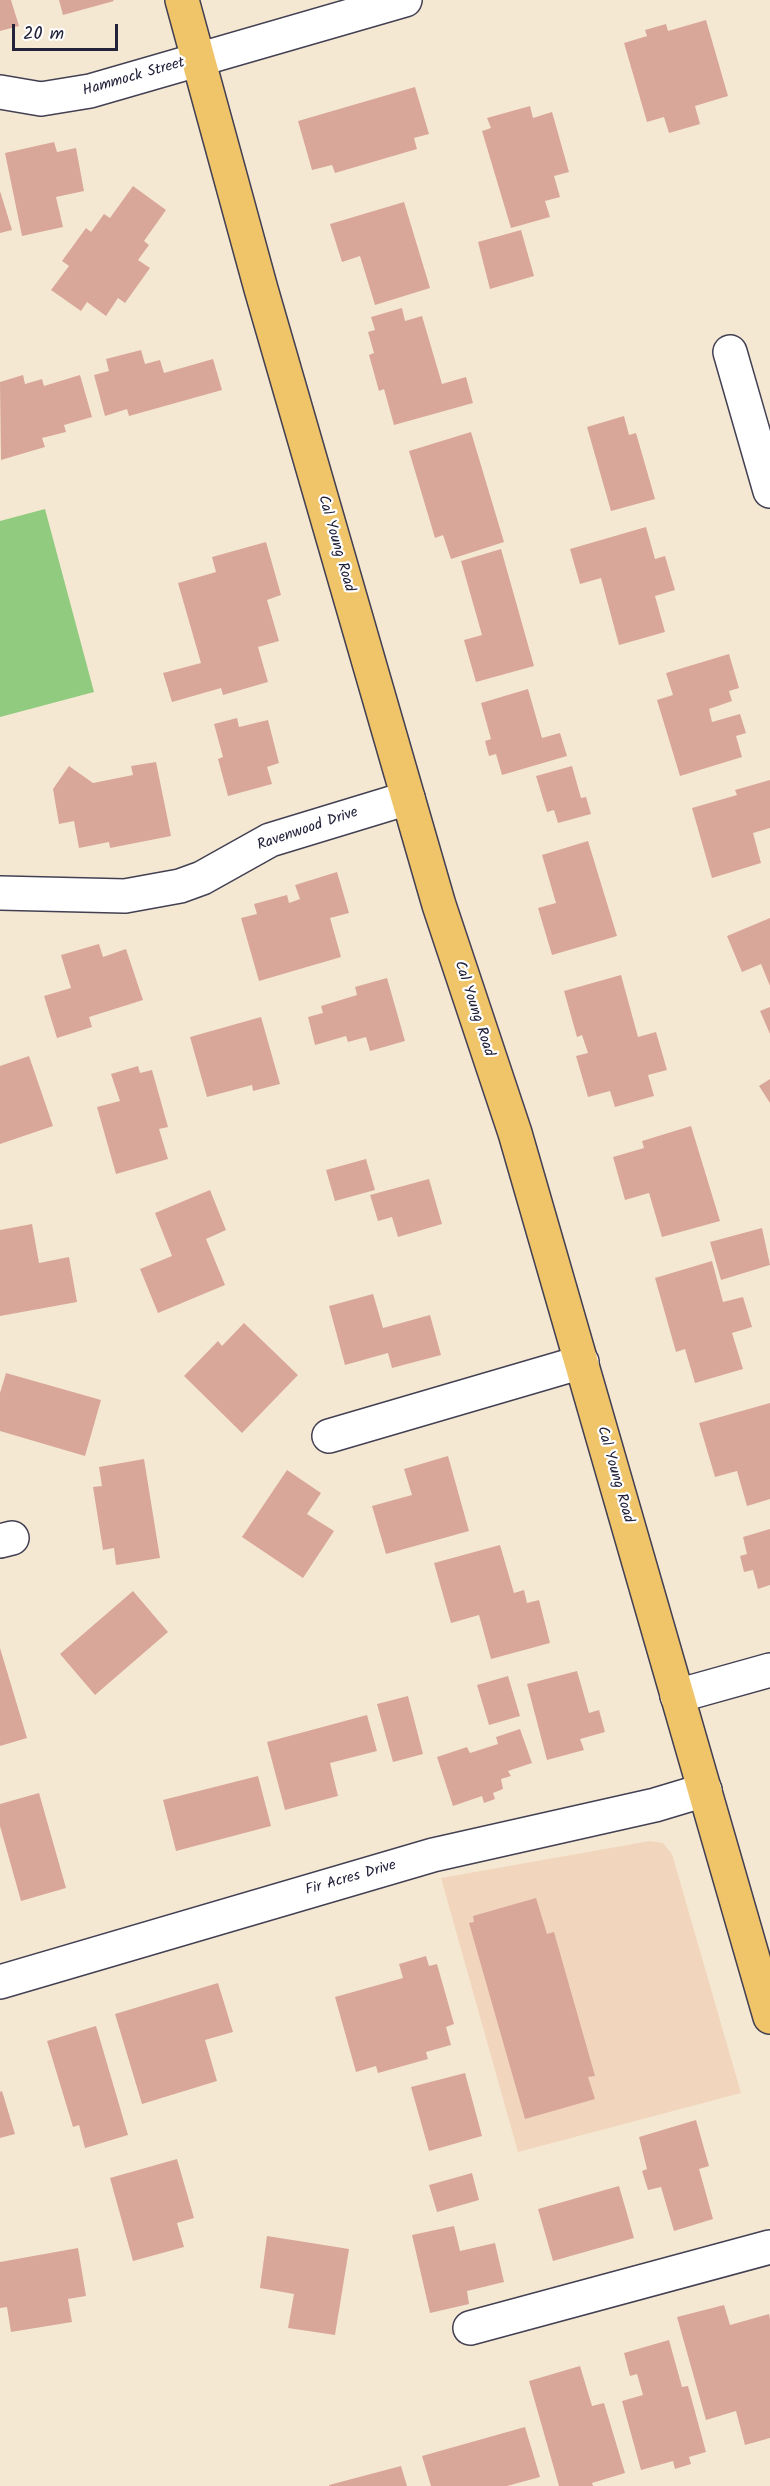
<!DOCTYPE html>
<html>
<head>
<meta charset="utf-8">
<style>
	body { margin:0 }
	#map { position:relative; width:770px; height:2486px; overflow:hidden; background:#f5e8d3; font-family:Kalam,sans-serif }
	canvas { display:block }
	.scale { position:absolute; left:12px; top:24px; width:106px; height:27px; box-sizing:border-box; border:3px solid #22223b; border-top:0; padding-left:8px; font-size:18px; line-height:21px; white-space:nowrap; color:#22223b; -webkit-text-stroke:4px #fff; paint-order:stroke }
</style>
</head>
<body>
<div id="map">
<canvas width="770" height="2486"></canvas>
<div class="scale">20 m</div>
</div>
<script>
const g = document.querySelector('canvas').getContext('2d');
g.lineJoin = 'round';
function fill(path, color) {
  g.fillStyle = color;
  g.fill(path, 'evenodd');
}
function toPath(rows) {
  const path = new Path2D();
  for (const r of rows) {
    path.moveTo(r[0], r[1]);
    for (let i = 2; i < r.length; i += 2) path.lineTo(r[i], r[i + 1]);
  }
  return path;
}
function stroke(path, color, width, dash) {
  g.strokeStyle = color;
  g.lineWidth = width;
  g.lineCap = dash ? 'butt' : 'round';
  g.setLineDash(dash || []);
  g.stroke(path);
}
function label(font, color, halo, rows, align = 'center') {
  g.font = font + ' Kalam,sans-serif';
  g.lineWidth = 4.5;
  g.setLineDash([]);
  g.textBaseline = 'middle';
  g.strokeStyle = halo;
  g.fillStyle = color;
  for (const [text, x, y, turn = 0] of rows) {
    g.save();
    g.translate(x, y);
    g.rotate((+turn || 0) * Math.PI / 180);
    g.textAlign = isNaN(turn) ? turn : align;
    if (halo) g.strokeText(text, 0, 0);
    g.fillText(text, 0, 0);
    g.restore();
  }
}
fill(toPath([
	[650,1841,663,1843,672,1854,741,2093,518,2152,441,1878]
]), '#f1d5bd');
fill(toPath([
	[45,509,94,692,0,717,0,521]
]), '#90cb80');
fill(toPath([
	[0,0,11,0,19,26,0,31],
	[59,0,113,0,114,1,63,15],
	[706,20,728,96,695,106,700,124,669,133,664,117,647,122,624,43,647,36,645,30,666,24,668,31],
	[415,87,429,134,414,138,417,149,335,173,332,165,312,170,298,121],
	[530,106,533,118,552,112,569,172,554,176,560,197,545,201,550,217,511,228,482,131,491,128,487,118],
	[54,142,57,152,76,148,84,191,56,197,63,227,22,236,5,153],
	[133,186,166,210,144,241,149,245,138,260,150,268,125,303,118,298,106,316,87,302,81,311,51,290,69,266,62,261,86,228,91,232,104,214,110,218],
	[0,191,12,230,0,233],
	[404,202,430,288,375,305,360,256,342,262,330,224],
	[521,230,534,276,490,289,478,242],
	[402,308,405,321,422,316,442,384,466,377,473,403,394,425,384,389,379,391,369,355,374,353,368,332,375,330,371,317],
	[141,350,145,364,160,360,164,373,213,359,222,390,129,416,127,409,105,416,94,375,109,371,106,359],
	[23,375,25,384,42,379,44,386,80,375,92,417,64,425,66,432,42,438,45,447,1,460,0,382],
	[624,416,629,435,636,433,655,499,611,511,587,427],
	[471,432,504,542,451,559,443,535,435,538,409,451],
	[646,527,655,559,665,556,675,590,655,596,665,632,619,645,601,578,580,584,570,549],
	[266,542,281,595,267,600,279,641,258,647,268,682,223,695,221,688,172,702,163,673,201,663,178,583,216,572,212,557],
	[501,549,534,666,476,682,464,640,482,635,461,561],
	[729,654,739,688,729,691,732,701,709,709,712,722,740,714,746,733,736,736,742,757,680,776,657,700,673,695,666,673],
	[528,689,542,738,560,733,567,756,502,775,496,754,489,756,485,741,491,739,481,703],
	[237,718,239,727,268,720,279,763,267,767,272,784,228,796,218,759,223,757,214,724],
	[156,762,171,836,110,848,109,842,79,848,74,821,59,824,53,789,69,766,93,783,133,775,131,766],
	[572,766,581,798,586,797,591,814,558,823,554,810,547,812,536,776],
	[770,780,770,828,753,833,761,863,712,878,692,808,737,795,735,790],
	[588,841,617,936,552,955,538,908,556,903,542,855],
	[337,872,349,913,330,918,341,957,259,981,241,918,257,914,254,904,287,895,289,903,300,899,295,885],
	[770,918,770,986,761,964,742,972,727,936],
	[99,944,103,957,126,949,143,1000,89,1017,92,1027,57,1038,44,996,71,988,61,955],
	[621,975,638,1037,656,1032,667,1070,648,1075,654,1096,615,1107,610,1091,588,1097,576,1056,588,1053,582,1035,577,1037,564,991],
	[387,978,405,1041,370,1051,366,1037,348,1042,346,1036,315,1045,308,1017,323,1013,321,1006,357,995,355,987],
	[770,1007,770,1034,760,1011],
	[261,1017,280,1084,253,1091,252,1085,207,1097,190,1037],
	[29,1056,53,1126,0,1144,0,1066],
	[138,1066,140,1073,152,1070,168,1127,159,1129,168,1159,116,1174,97,1107,120,1101,111,1074],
	[770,1079,770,1103,759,1086],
	[691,1126,720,1221,662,1237,649,1193,625,1200,613,1157,644,1148,642,1141],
	[366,1159,375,1190,335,1201,326,1170],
	[429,1179,442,1224,398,1237,392,1217,378,1221,370,1195],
	[210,1190,226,1230,206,1239,225,1285,158,1313,140,1269,172,1256,155,1213],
	[32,1224,39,1263,69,1257,77,1302,0,1316,0,1230],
	[762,1228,770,1265,721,1280,710,1242],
	[712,1261,723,1302,743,1297,752,1327,732,1333,743,1369,695,1383,685,1349,676,1352,655,1278],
	[373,1294,383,1328,430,1315,441,1355,392,1368,388,1353,345,1365,329,1306],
	[244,1323,298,1375,242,1433,184,1376,218,1341,222,1346],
	[6,1373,101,1400,85,1456,0,1431,0,1393],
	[770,1403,770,1499,747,1506,737,1471,715,1477,699,1423],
	[448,1456,469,1531,386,1554,372,1506,412,1495,404,1469],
	[144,1459,160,1558,116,1565,114,1548,103,1550,93,1487,102,1486,99,1467],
	[287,1470,321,1493,307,1514,334,1531,303,1578,242,1537],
	[770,1529,770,1585,758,1589,753,1570,744,1572,740,1556,747,1554,743,1537],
	[500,1545,514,1593,524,1590,527,1603,539,1600,550,1643,491,1659,479,1615,451,1623,434,1563],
	[133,1591,168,1632,95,1695,60,1654],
	[0,1648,27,1738,0,1746],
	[577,1671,589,1713,599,1710,605,1732,580,1739,584,1750,547,1760,527,1684],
	[508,1676,520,1716,489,1725,477,1685],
	[408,1696,423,1754,393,1762,377,1704],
	[367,1715,377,1751,330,1763,338,1796,285,1810,267,1742],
	[520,1729,532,1763,508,1771,511,1776,501,1779,503,1789,493,1793,495,1799,484,1803,482,1796,453,1806,437,1757,467,1747,470,1753,498,1744,496,1737],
	[258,1776,271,1826,176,1851,163,1800],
	[39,1793,66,1888,21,1901,0,1826,0,1804],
	[536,1898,547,1934,554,1932,595,2076,588,2077,595,2099,525,2119,469,1923,474,1922,473,1916],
	[426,1956,429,1966,437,1964,454,2024,446,2027,451,2045,426,2052,428,2059,378,2073,376,2066,356,2072,335,1997,403,1978,399,1964],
	[218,1983,233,2032,205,2040,217,2081,142,2104,115,2014],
	[96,2026,128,2135,85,2148,79,2125,73,2127,47,2041],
	[465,2073,482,2136,429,2151,411,2087],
	[2,2091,15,2134,0,2138,0,2092],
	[696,2120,709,2166,699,2169,713,2219,674,2231,661,2187,648,2190,642,2171,647,2169,639,2137],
	[177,2159,194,2218,177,2223,184,2247,133,2261,110,2178],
	[472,2173,479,2200,437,2212,429,2185],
	[619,2186,634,2238,553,2261,538,2209],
	[454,2226,460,2251,495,2243,504,2282,467,2291,469,2304,430,2313,412,2235],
	[267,2236,349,2249,335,2335,288,2328,294,2294,260,2288],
	[78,2248,86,2296,68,2299,72,2322,11,2332,7,2307,0,2308,0,2262],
	[724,2305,730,2325,769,2314,770,2319,770,2438,745,2445,736,2411,706,2420,677,2317],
	[669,2340,682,2387,688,2386,706,2452,689,2457,691,2464,675,2469,673,2461,641,2470,622,2401,643,2395,637,2374,630,2376,624,2353],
	[580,2366,592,2406,604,2403,625,2473,592,2483,593,2486,559,2486,529,2381],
	[525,2427,540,2477,507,2486,431,2486,422,2456],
	[401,2466,407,2486,329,2486,329,2485]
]), '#d8a79a');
const minor = toPath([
	[0,92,41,99,90,91,405,0],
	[730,352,770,491],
	[0,893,125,896,180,886,202,878,270,840,408,798],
	[329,1436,582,1362],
	[0,1541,12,1538],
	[677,1696,770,1670],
	[0,1982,433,1855,655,1805,705,1790],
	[470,2328,770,2247]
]);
const major = toPath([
	[182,0,261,289,439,905,515,1133,770,2017]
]);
stroke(minor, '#424052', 36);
stroke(major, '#424052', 36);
stroke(minor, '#fff', 33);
stroke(major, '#f0c469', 33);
label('15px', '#22223b', '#fff', [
	["Hammock Street",134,78,-16],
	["Cal Young Road",335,544,74],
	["Ravenwood Drive",308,830,-19],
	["Cal Young Road",473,1009,72],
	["Cal Young Road",614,1475,74],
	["Fir Acres Drive",351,1879,-16]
]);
</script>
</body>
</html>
